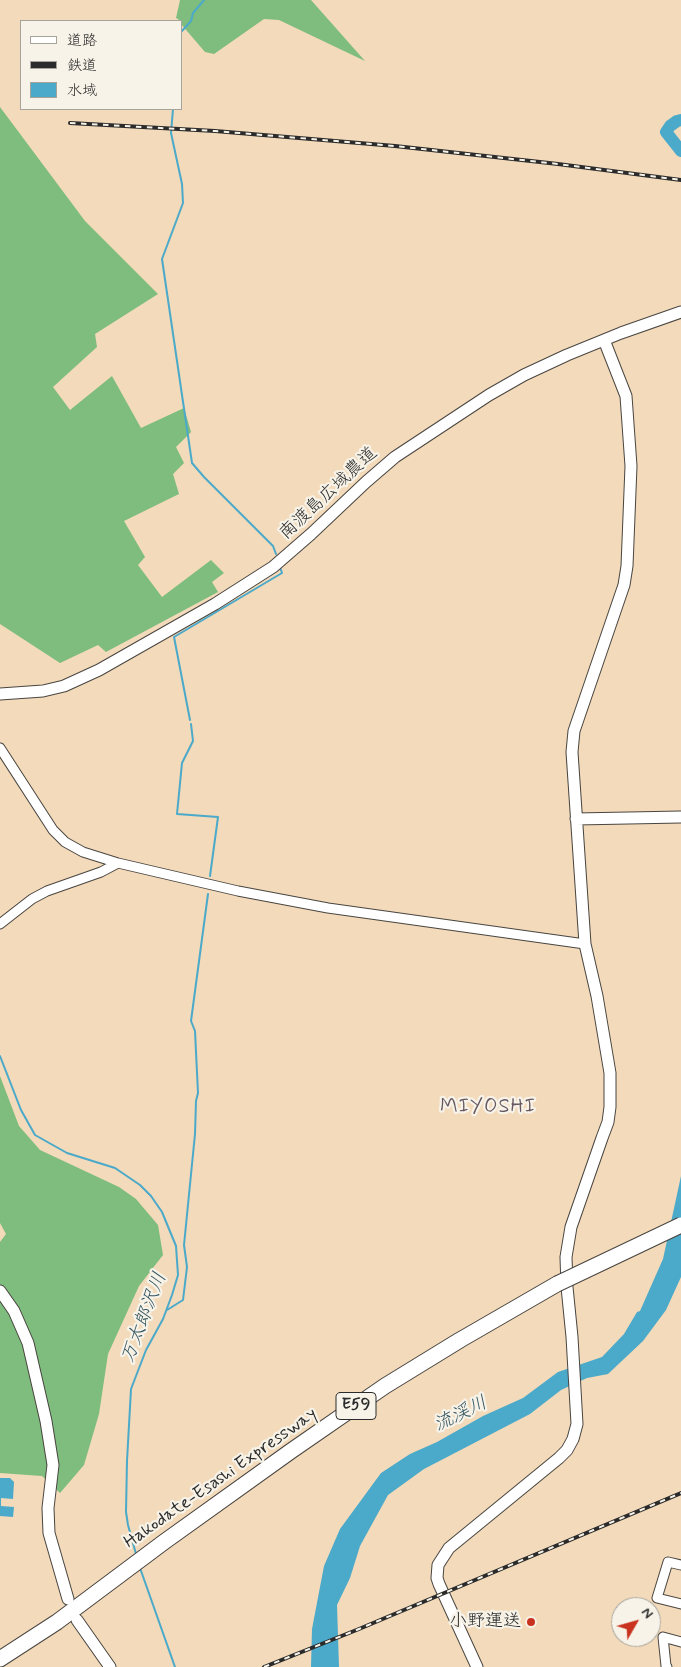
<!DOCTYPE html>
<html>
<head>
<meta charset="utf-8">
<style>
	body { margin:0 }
	#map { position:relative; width:681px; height:1667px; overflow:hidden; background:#f2daba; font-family:Mynerve,"Klee One",sans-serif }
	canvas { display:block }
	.legend { position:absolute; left:20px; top:20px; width:162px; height:90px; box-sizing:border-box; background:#f7f3e8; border:1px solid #a5a39c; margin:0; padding:6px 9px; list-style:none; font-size:15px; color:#2b2b2b }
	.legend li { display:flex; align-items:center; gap:10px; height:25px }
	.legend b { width:25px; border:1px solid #a5a39c }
	.north { position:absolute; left:611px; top:1597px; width:50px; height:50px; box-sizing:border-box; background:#f7f3e8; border:1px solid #a5a39c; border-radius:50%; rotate:52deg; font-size:14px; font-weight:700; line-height:20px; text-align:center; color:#2b2b2b }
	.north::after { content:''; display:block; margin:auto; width:18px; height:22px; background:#c8321e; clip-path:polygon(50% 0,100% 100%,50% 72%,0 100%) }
</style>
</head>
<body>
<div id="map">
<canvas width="681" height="1667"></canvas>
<ul class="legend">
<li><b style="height:6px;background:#fff"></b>道路</li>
<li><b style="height:6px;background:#2b2b2b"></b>鉄道</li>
<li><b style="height:14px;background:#4ba9ca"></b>水域</li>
</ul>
<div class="north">N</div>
</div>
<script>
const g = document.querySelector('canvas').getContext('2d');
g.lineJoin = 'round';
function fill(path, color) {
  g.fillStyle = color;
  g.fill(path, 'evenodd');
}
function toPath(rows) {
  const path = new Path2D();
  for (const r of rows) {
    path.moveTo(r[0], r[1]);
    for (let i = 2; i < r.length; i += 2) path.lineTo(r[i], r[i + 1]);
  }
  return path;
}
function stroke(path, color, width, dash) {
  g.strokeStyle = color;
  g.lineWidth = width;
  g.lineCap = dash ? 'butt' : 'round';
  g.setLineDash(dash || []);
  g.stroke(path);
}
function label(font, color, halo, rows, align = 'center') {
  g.font = font + ' Mynerve,"Klee One",sans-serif';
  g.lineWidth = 4.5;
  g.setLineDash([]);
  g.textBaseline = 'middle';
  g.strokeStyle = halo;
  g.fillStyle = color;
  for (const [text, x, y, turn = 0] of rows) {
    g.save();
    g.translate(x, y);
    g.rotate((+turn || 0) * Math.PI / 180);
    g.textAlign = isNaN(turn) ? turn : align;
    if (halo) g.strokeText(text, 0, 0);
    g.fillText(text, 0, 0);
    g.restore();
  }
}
fill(toPath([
	[180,0,311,0,365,61,279,20,264,19,214,54,205,52,181,24,181,21,176,18],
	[0,107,85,221,158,294,95,334,97,347,53,387,70,410,112,376,141,428,184,408,191,432,176,447,184,463,173,474,179,494,124,521,145,557,138,565,162,597,211,560,224,573,212,582,218,592,106,652,98,645,60,663,0,624],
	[0,1076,19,1126,40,1150,119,1187,136,1199,158,1225,163,1255,139,1286,108,1354,99,1414,84,1465,60,1493,42,1476,0,1473,0,1242,6,1234,0,1223]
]), '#7ebd7e');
fill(toPath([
	[681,1176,681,1277,666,1310,643,1341,608,1374,587,1378,561,1390,530,1414,424,1469,388,1495,360,1546,350,1578,337,1605,339,1667,311,1667,312,1629,324,1566,340,1529,381,1473,410,1454,437,1442,483,1416,523,1398,558,1372,602,1357,624,1334,637,1312,640,1311,663,1259],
	[0,1478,10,1478,14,1482,13,1499,1,1498,1,1506,14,1507,13,1517,0,1516]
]), '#4ba9ca');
stroke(toPath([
	[181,32,191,21,193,13,204,0],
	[173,109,171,133,182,184,183,203,162,259,192,463,204,477,273,546,276,554],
	[190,720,174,637,282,573,280,567],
	[191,724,193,741,182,763,177,814,218,817,210,876],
	[0,1056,21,1110,35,1135,67,1153,115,1168,140,1185,151,1196,162,1212,176,1246,178,1275,172,1295,163,1319,146,1350,131,1389,127,1461,126,1512,128,1525,136,1554],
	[167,1310,183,1300,187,1267,184,1245,195,1134,196,1101,198,1093,195,1031,191,1021,208,894],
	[140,1568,175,1667]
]), '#4ba9ca', 2);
stroke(toPath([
	[681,120,677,121,670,126,666,132,681,151]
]), '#4ba9ca', 12);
const street = toPath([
	[0,748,53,830,65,842,83,852,118,863,238,891,328,908,585,944],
	[0,924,32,899,47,891,101,872,118,863],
	[681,1565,668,1562,657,1598,681,1604],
	[667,1667,666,1666,663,1637,681,1642]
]);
const secondary = toPath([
	[0,694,43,691,64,686,99,670,215,604,273,567,311,534,366,482,395,457,489,395,524,375,567,355,621,333,681,312],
	[576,819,681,817],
	[0,1291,14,1311,28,1343,46,1421,53,1465,48,1508,49,1533,68,1599],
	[77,1620,110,1667],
	[477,1667,439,1584,437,1578,438,1565,449,1548,559,1458,567,1450,573,1439,577,1424,572,1337,567,1287,566,1257,571,1227,602,1138,608,1122,610,1107,610,1073,597,996,585,944,572,752,574,731,624,585,627,566,631,466,626,396,604,340]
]);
const highway = toPath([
	[0,1659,57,1622,164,1542,291,1451,385,1386,460,1340,557,1284]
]);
stroke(street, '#494540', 11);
stroke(secondary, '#494540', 13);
stroke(highway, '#494540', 17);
stroke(street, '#fff', 9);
stroke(secondary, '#fff', 11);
stroke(highway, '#fff', 15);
const rail = toPath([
	[70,123,215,131,395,146,558,164,681,180],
	[264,1667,359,1629,681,1493]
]);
stroke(rail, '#2b2b2b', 4);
stroke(rail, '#f7f3e8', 2, [5.5]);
const highwayBridge = toPath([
	[557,1284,681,1225]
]);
stroke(highwayBridge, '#494540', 17, []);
stroke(highwayBridge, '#fff', 15);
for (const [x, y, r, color] of [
	[531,1622,5,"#c8321e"]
]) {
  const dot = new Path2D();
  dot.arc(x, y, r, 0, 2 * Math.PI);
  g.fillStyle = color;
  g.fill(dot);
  stroke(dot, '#f7f3e8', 2);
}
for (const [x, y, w] of [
	[356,1406,40]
]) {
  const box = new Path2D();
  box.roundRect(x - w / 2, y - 13.5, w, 27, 4);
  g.fillStyle = '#f7f3e8';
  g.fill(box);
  stroke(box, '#2b2b2b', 1);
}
label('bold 16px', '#2b2b2b', null, [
	["E59",356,1406]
]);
label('18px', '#2b2b2b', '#f7f3e8', [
	["南渡島広域農道",329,494,-43],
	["Hakodate-Esashi Expressway",221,1479,-35]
]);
label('18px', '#2b2b2b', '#f7f3e8', [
	["小野運送",521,1622]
], 'right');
label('italic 19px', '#365763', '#f7f3e8', [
	["万太郎沢川",145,1318,-69],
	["流渓川",461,1415,-26]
]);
g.letterSpacing = '1px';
label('20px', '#665761', '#f7f3e8', [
	["MIYOSHI",488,1108]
]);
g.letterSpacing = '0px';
</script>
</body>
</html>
